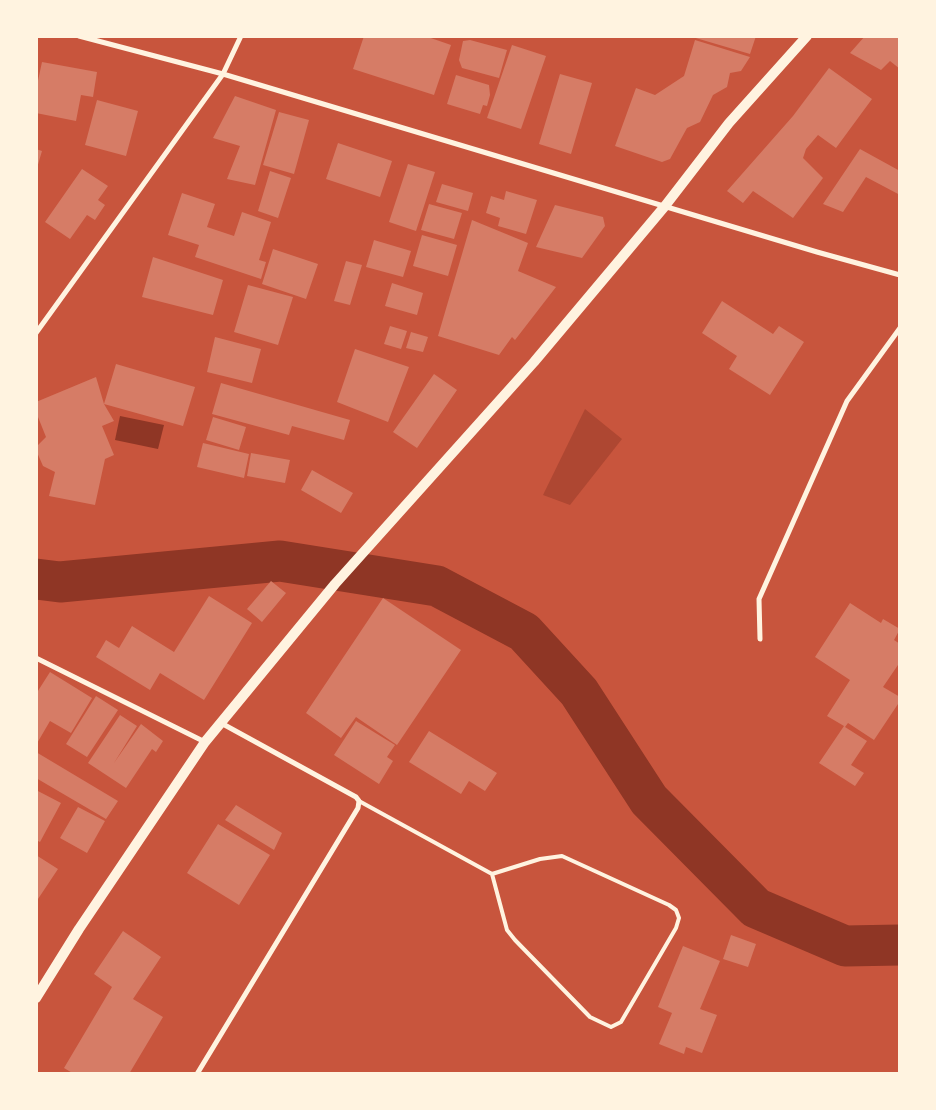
<!DOCTYPE html>
<html>
<head>
<meta charset="utf-8">
<style>
	body { margin:0 }
	#map { position:relative; width:936px; height:1110px; overflow:hidden; background:#c8553d; font-family:Rubik,sans-serif }
	canvas { display:block }
	.frame { position:absolute; inset:0; border:38px solid #fff3e0; pointer-events:none }
</style>
</head>
<body>
<div id="map">
<canvas width="936" height="1110"></canvas>
<div class="frame"></div>
</div>
<script>
const g = document.querySelector('canvas').getContext('2d');
g.lineJoin = 'round';
function fill(path, color) {
  g.fillStyle = color;
  g.fill(path, 'evenodd');
}
function toPath(rows) {
  const path = new Path2D();
  for (const r of rows) {
    path.moveTo(r[0], r[1]);
    for (let i = 2; i < r.length; i += 2) path.lineTo(r[i], r[i + 1]);
  }
  return path;
}
function stroke(path, color, width, dash) {
  g.strokeStyle = color;
  g.lineWidth = width;
  g.lineCap = dash ? 'butt' : 'round';
  g.setLineDash(dash || []);
  g.stroke(path);
}
fill(toPath([
	[585,409,622,439,570,505,543,495]
]), '#ae4732');
fill(toPath([
	[120,416,164,425,158,449,115,440]
]), '#8f3625');
stroke(toPath([
	[36,579,60,582,280,561,437,586,524,632,579,692,649,800,756,908,845,946,900,945]
]), '#8f3625', 41);
fill(toPath([
	[364,36,425,36,451,45,434,95,353,69],
	[689,36,756,36,750,54],
	[865,36,900,36,900,69,890,61,881,70,850,53],
	[470,40,507,50,499,78,462,68,459,60,463,41],
	[695,40,750,57,741,71,730,73,727,87,713,95,700,122,687,128,670,159,662,162,615,146,636,88,655,95,684,76],
	[512,45,546,56,521,129,487,118],
	[42,62,97,72,93,97,81,95,76,121,36,113,36,90],
	[829,68,872,99,836,148,818,135,806,149,803,158,823,178,793,218,753,191,743,203,727,191,793,116],
	[560,74,592,83,571,154,539,144],
	[456,75,489,85,490,95,487,106,483,105,480,114,447,104],
	[235,96,276,110,255,185,227,179,240,146,213,138],
	[97,100,138,111,126,156,85,145],
	[279,112,309,120,294,174,263,165],
	[338,143,392,161,380,197,326,179],
	[36,149,42,151,37,168,36,168],
	[860,149,900,171,900,195,866,177,843,212,823,204],
	[408,164,435,172,416,231,389,222],
	[82,169,108,186,98,200,105,205,95,220,87,215,70,239,45,222],
	[270,171,291,178,278,218,258,211],
	[442,184,473,193,468,211,436,202],
	[506,191,537,200,526,234,498,226,500,218,486,213,491,196,504,200],
	[182,193,215,204,207,227,234,236,242,212,271,222,259,260,266,262,261,279,195,257,199,245,168,235],
	[429,204,462,213,454,239,421,230],
	[555,205,603,217,605,226,582,258,536,247],
	[472,220,528,243,518,271,556,287,515,340,512,337,499,355,438,336],
	[422,235,457,245,448,276,413,266],
	[374,240,411,251,403,277,366,267],
	[273,249,318,264,306,299,262,284],
	[153,257,223,280,213,315,142,297],
	[346,261,362,265,350,305,334,301],
	[392,283,423,293,417,315,385,306],
	[248,285,293,297,278,345,234,332],
	[722,301,773,334,779,326,804,342,770,395,729,369,737,356,702,333],
	[390,326,407,331,401,349,384,344],
	[411,332,428,337,423,352,406,348],
	[215,337,261,349,252,383,207,372],
	[355,349,409,367,388,422,337,402],
	[116,364,195,387,183,426,104,404],
	[434,374,457,390,417,448,393,432],
	[96,377,104,404,114,421,102,426,114,455,105,459,95,505,49,496,55,472,43,466,36,450,36,447,46,437,36,412,36,402],
	[221,383,350,420,344,440,292,426,289,435,212,414],
	[213,417,246,427,239,450,206,440],
	[203,443,249,454,244,478,197,467],
	[251,453,290,460,285,483,247,476],
	[312,470,353,493,341,513,301,490],
	[271,581,286,593,262,622,247,609],
	[209,596,252,623,204,700,160,673,150,690,96,657,106,640,119,648,132,626,174,652],
	[383,598,461,650,397,745,356,717,341,738,306,713],
	[850,603,881,623,883,619,900,629,894,640,900,644,900,662,883,687,900,697,900,701,874,740,848,723,845,727,867,741,851,765,864,773,855,786,819,763,844,726,827,716,850,680,815,657],
	[50,672,92,698,71,733,50,721,36,745,36,694],
	[96,696,118,710,87,757,66,744],
	[120,715,137,726,114,763,141,724,163,741,156,752,152,749,126,788,88,763],
	[356,721,395,745,387,757,393,761,379,784,334,755],
	[429,731,497,773,485,791,469,781,461,794,409,762],
	[36,752,118,801,106,819,36,778],
	[36,790,61,803,40,842,36,840],
	[236,805,282,833,274,850,225,820],
	[78,807,105,821,87,853,60,838],
	[218,824,270,855,239,905,187,873],
	[36,855,58,869,36,902],
	[123,931,161,957,133,999,163,1017,129,1074,74,1074,64,1068,112,987,94,974],
	[731,935,756,944,748,967,723,959],
	[683,946,720,961,700,1009,717,1015,702,1053,686,1047,684,1054,659,1044,672,1013,658,1007]
]), '#d67c66');
stroke(toPath([
	[359,801,492,874,540,859,562,856,669,905,676,910,679,918,676,928,621,1022,611,1027,590,1017,515,940,507,930,492,874]
]), '#fff3e0', 4);
stroke(toPath([
	[79,36,223,74,817,252,900,275],
	[36,333,223,74,241,36],
	[760,639,759,599,847,401,900,328],
	[36,658,205,742],
	[197,1074,358,808,359,801,356,797,221,723]
]), '#fff3e0', 5);
stroke(toPath([
	[36,998,79,929,205,742,335,584,534,362,665,206,729,123,807,36]
]), '#fff3e0', 10);
</script>
</body>
</html>
